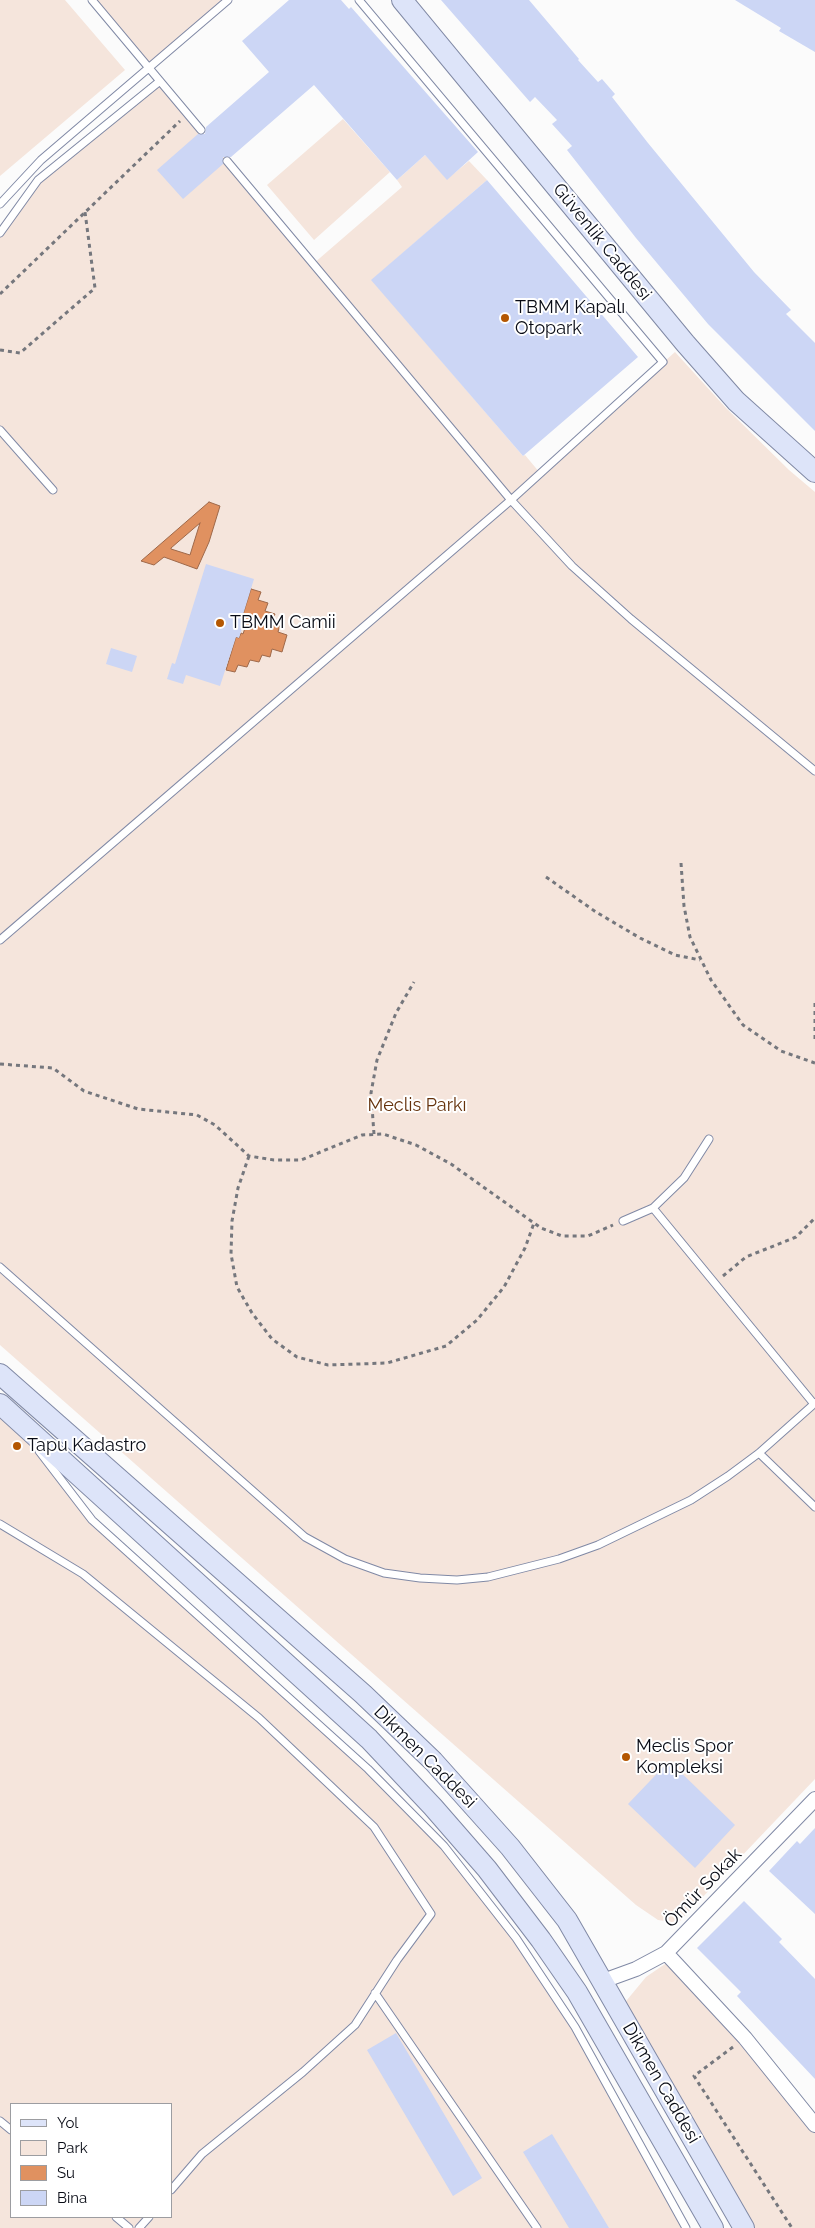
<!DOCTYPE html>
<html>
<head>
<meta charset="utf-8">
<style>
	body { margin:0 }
	#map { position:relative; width:815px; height:2228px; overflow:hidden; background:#fbfbfb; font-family:Raleway,sans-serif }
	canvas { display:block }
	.legend { position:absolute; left:10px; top:2103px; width:162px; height:115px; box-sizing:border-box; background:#fff; border:1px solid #9c9da1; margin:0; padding:6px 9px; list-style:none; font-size:15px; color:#080b15 }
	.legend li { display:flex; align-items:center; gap:10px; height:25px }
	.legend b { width:25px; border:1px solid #9c9da1 }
</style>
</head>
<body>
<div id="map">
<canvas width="815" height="2228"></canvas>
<ul class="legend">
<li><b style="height:6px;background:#dde4f9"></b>Yol</li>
<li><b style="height:14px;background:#f5e5dc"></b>Park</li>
<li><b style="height:14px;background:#e09160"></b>Su</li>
<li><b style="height:14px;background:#ccd6f5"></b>Bina</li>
</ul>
</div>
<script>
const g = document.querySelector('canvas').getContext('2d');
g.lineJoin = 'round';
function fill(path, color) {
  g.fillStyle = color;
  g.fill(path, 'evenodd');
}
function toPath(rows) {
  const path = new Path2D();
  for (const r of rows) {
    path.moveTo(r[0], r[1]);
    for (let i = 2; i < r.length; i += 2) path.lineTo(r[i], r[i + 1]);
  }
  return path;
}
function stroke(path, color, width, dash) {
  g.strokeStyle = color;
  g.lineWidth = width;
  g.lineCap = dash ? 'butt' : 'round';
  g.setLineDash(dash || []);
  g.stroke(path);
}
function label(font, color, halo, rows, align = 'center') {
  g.font = font + ' Raleway,sans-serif';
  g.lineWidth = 4;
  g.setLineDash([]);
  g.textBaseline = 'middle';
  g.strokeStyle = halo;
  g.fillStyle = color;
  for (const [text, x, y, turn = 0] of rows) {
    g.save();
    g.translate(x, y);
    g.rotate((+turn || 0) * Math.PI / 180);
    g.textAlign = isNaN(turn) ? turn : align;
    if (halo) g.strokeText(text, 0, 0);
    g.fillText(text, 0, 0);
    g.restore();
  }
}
fill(toPath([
	[0,0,65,0,125,70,0,176],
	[92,0,228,0,150,68],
	[160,81,313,264,402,187,397,180,425,155,447,179,469,161,487,180,372,280,523,456,525,455,540,473,675,352,726,408,789,470,815,492,815,1779,678,1923,658,1920,636,1905,0,1345,0,233,38,180],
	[343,119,390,172,314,240,267,185],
	[7,1410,92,1520,368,1769,444,1846,516,1938,575,2027,686,2228,0,2228,0,1412],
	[11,2104,171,2104,171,2217,11,2217],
	[668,1962,740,2040,815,2132,815,2228,747,2228,622,2006,646,1977]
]), '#f5e5dc');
const water = toPath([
	[209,502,220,506,209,542,197,569,164,557,154,565,141,561,209,502],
	[200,523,190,555,171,549,171,548,200,523],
	[251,589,261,592,258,600,268,603,265,611,275,614,272,621,280,624,278,632,287,635,282,652,272,649,270,657,262,655,259,662,250,660,247,667,238,665,235,672,226,670,236,637,239,638,241,633,243,634,245,628,243,626,244,622,241,621,251,589]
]);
fill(water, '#e09160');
stroke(water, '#9f694a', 1);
fill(toPath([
	[289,0,341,0,349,9,351,7,478,152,447,180,425,155,397,180,314,85,231,157,223,157,223,164,183,199,157,170,198,134,205,134,206,127,269,72,242,41],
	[441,0,529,0,579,59,578,60,598,82,602,79,615,94,612,97,648,143,754,272,791,310,786,314,815,343,815,431,708,324,636,238,567,150,572,146,552,124,557,120,535,97,530,102],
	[735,0,815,0,815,52,779,31,781,28],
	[487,180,638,357,523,456,371,280],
	[206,564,254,579,241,621,244,622,239,638,236,637,220,686,186,675,183,684,167,679,172,663,175,664],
	[111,648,137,656,132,672,106,664],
	[669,1761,735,1825,695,1868,628,1804],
	[815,1828,815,1914,769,1871,797,1841,800,1844],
	[744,1901,782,1939,779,1942,815,1979,815,2079,737,1996,741,1992,697,1948],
	[396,2033,482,2178,453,2196,367,2050],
	[552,2134,585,2188,609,2228,569,2228,523,2152]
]), '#ccd6f5');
const lane = toPath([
	[92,0,201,130],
	[227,161,511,500,572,566,631,619,815,771],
	[0,204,41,160,228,0],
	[0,233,38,180,160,81],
	[0,430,53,490],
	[0,940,511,500,663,362,359,0],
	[709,1139,684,1178,653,1208,814,1404],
	[623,1221,653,1208],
	[0,1267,305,1537,345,1559,384,1573,420,1578,457,1580,488,1577,559,1559,598,1545,691,1500,728,1476,759,1453,815,1403],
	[39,1451,92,1520,368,1769,444,1846,516,1938,575,2027,686,2228],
	[759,1453,815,1507],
	[0,1524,83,1574,259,1718,374,1827,431,1914,397,1960,355,2025,303,2072,202,2154,171,2190],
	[375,1993,537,2228],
	[0,2121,11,2130],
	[116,2217,129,2228],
	[139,2228,149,2217]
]);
const street = toPath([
	[666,1953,745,2038,815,2125],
	[603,1981,636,1969,666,1953,815,1799]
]);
const secondary = toPath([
	[402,0,685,343,736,401,815,472],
	[0,1374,363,1694,433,1761,510,1847,567,1920,744,2228],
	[0,1404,369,1739,433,1807,487,1869,541,1940,577,1992,713,2228]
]);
stroke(lane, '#8089a5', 9);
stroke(street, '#8089a5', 16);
stroke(secondary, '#8089a5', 22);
stroke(toPath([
	[0,294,180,121],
	[0,350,20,353,95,288,85,212],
	[681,863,684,906,690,937,711,980,743,1025,781,1051,815,1063],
	[546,877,596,912,640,938,675,955,700,960],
	[815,1003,815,1042],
	[0,1064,53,1068,84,1091,138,1109,197,1115,215,1125,249,1156,274,1160,301,1160,362,1135,383,1134,416,1145,451,1164,541,1228,562,1236,588,1236,613,1225],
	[374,1134,371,1093,377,1060,396,1013,414,982],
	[249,1156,238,1188,232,1221,231,1254,237,1287,252,1313,272,1339,297,1357,328,1365,387,1363,446,1346,477,1320,504,1287,525,1248,534,1223],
	[723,1276,746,1257,796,1237,815,1218],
	[733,2047,694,2076,792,2228]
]), '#75777d', 3, [4, 4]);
stroke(lane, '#fff', 7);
stroke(street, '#fff', 14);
stroke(secondary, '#dde4f9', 20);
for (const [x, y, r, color] of [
	[505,318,5,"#b45702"],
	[220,623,5,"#b45702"],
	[17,1446,5,"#b45702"],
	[626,1757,5,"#b45702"]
]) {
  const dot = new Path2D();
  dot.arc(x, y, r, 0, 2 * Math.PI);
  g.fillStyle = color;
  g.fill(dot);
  stroke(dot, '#fff', 2);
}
label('18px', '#080b15', '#fff', [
	["Güvenlik Caddesi",602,242,51],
	["Dikmen Caddesi",425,1757,45],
	["Ömür Sokak",703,1888,-46],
	["Dikmen Caddesi",661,2083,60]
]);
label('18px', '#080b15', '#fff', [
	["TBMM Kapalı",515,308],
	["Otopark",515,329],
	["TBMM Camii",230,623],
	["Tapu Kadastro",27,1446],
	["Meclis Spor",636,1747],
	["Kompleksi",636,1768]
], 'left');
label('18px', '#65320c', '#fff', [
	["Meclis Parkı",417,1106]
]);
</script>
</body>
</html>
